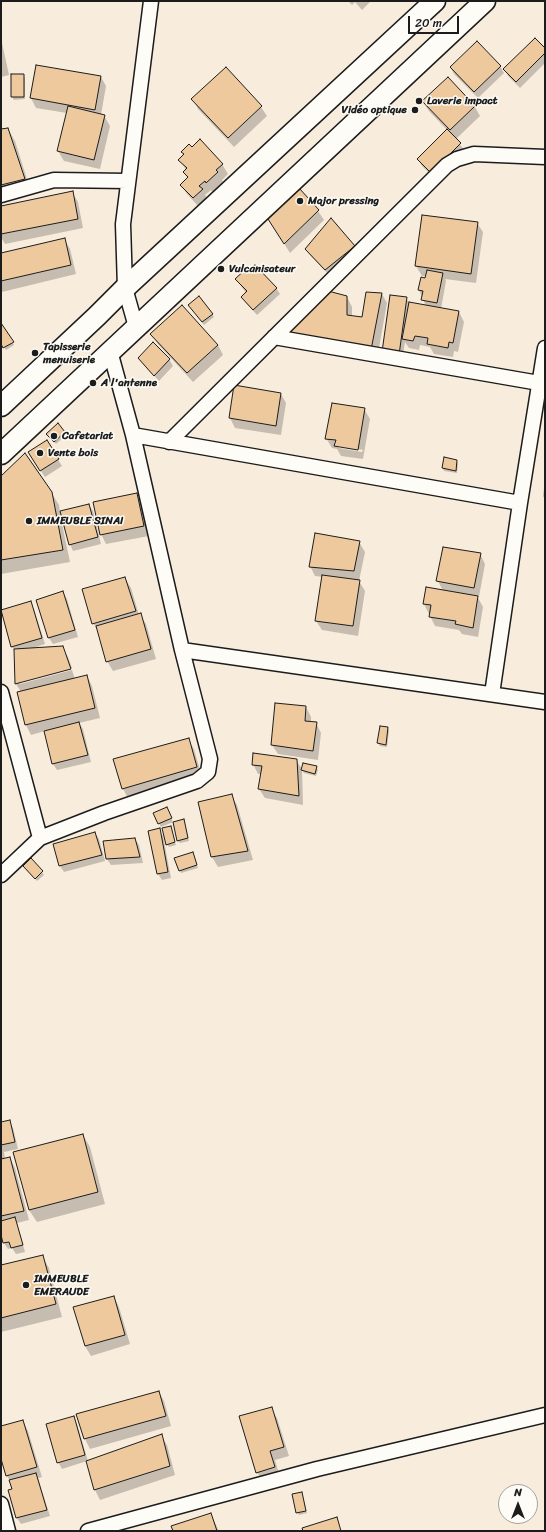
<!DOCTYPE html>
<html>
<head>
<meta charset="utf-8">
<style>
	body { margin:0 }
	#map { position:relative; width:546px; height:1532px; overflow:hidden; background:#f8eddc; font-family:Sriracha,sans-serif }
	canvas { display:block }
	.frame { position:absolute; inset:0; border:2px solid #1c1c1c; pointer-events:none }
	.north { position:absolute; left:498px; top:1484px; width:40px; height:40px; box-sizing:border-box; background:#fdfcf7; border:1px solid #a3a29f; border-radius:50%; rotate:0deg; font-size:11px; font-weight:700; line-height:16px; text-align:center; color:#1c1c1c }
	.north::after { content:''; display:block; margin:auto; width:14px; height:18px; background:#1c1c1c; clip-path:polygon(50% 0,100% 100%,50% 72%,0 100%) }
	.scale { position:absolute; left:408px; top:16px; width:51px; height:18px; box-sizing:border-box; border:2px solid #1c1c1c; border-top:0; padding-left:5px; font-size:12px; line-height:14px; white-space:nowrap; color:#1c1c1c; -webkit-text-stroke:3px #fdfcf7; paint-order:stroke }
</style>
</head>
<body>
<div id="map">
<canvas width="546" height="1532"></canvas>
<div class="frame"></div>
<div class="north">N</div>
<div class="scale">20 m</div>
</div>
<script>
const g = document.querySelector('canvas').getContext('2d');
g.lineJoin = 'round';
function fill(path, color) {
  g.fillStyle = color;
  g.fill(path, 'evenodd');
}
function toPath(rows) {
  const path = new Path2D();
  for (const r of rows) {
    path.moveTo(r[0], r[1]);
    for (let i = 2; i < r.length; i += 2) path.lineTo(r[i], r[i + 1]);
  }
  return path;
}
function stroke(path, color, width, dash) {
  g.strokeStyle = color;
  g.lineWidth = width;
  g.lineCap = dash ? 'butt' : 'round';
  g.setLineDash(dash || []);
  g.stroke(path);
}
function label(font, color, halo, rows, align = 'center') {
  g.font = font + ' Sriracha,sans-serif';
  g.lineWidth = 3;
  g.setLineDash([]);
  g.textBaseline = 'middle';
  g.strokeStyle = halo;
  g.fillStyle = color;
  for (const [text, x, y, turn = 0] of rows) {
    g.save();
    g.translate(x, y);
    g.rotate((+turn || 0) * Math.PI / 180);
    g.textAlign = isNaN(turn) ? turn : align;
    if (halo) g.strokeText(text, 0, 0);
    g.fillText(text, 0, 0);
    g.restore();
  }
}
fill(toPath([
	[348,1,371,1,362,10,355,2,352,5],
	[1,38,9,75,1,77],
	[545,49,545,63,520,88,508,76,505,69],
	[500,66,504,73,478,98,454,74,451,68],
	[226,69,261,107,267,116,234,147,198,109,193,99],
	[23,75,25,78,25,99,14,100,12,97],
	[101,77,106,86,101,115,104,116,110,126,100,169,64,161,58,151,67,113,36,108,31,98],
	[448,78,475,107,480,116,456,139,464,150,435,179,422,166,418,159,447,130,429,111,423,102],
	[8,129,15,141,31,192,1,199,1,130],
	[192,148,222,164,228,174,222,180,223,182,212,192,211,190,205,195,208,200,199,207,187,194,181,185,188,179,184,172,186,170,180,160],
	[72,192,78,202,83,228,5,244,1,237,1,207],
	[318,211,324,220,290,253,269,219],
	[477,223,483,232,476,283,445,279,446,281,441,309,459,312,464,322,458,352,454,351,453,357,434,354,430,347,420,345,419,350,409,348,405,342,402,361,386,359,406,298,409,303,426,306,419,290,427,276,422,276,416,266],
	[64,239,70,249,76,274,2,292,1,254],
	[354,246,357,252,329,275,310,255,306,249],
	[248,272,276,288,280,294,257,315,246,303,242,297,246,293,236,279],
	[382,294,387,303,377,359,291,343,347,297,352,307,352,317,363,318],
	[191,308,212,314,214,317,204,325],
	[1,324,14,345,6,350,1,342],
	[152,334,218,345,223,355,193,382,157,343],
	[139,358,169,359,173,366,159,381,143,364],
	[281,394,286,403,281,435,235,428,230,418],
	[364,409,370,419,363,459,341,456,337,449,332,448,326,438],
	[336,445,363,450,362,452,339,448],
	[65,432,66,435,56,444,47,434],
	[46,441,62,466,45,477,33,459],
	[444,459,457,461,458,464,457,473,444,471,443,468],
	[1,477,51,492,59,505,60,512,89,505,93,511,101,544,73,551,70,544,63,518,61,519,70,562,1,574],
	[545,480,545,500,543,496],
	[137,494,142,504,149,536,106,544,101,534],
	[359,542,365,552,359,581,365,591,358,636,322,630,316,621,323,577,315,576,310,566],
	[480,554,485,564,479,597,477,596,483,607,478,637,462,634,459,630,435,626,424,604,443,591,438,581],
	[125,578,131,588,139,615,140,615,146,624,156,659,113,671,107,661,99,633,93,623],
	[63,592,67,599,78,637,53,644,49,638,38,600],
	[31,602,34,609,45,644,33,648,62,647,68,657,72,668,20,682,20,684,72,670,75,679,87,676,92,686,100,718,79,723,83,729,91,762,57,770,53,764,45,731,31,735,26,725,18,693,21,692,16,684,15,652,12,647,1,611],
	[306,707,311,717,311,723,316,723,321,733,318,760,278,754,272,745],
	[388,728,389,731,387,747,380,746,378,743],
	[188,739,194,749,202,777,128,798,123,789],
	[296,760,302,769,303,805,265,798,259,789,261,774,258,774,253,764],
	[316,767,318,770,316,776,304,773,302,770],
	[231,795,237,805,253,860,218,867,212,857,199,802],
	[168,811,173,822,161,827,154,813],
	[185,823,189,841,180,843,178,841],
	[170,827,176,845,169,847,167,844],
	[159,830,163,836,171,878,162,880,158,874],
	[95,833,99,839,105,861,64,872,60,866,54,844],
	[135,839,139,845,143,863,111,865,107,859,104,842],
	[194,856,198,868,181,873,180,870],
	[26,869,42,872,44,875,37,881],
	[9,1121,13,1128,18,1149,4,1152,5,1159,10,1158,15,1168,29,1220,17,1223,25,1252,16,1254,12,1248,8,1249,4,1243,1,1231,1,1123],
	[83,1135,90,1147,105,1204,37,1222,29,1210],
	[42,1256,49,1268,62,1317,1,1332,1,1267],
	[114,1297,119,1307,130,1344,91,1356,85,1346,75,1308],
	[159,1392,164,1401,171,1426,90,1449,85,1439,78,1415],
	[271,1408,277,1418,289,1456,275,1460,280,1477,263,1482,257,1472],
	[73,1417,77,1424,88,1461,161,1436,167,1445,175,1475,100,1500,95,1490,87,1461,62,1469,58,1462],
	[23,1421,28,1431,42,1477,38,1478,50,1516,21,1524,17,1518,10,1491,13,1490,12,1484,7,1476,1,1456,1,1427],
	[302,1493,307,1513,299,1515,297,1512],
	[211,1514,219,1531,174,1531]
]), '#0003');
const building = toPath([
	[535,38,545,48,545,53,516,82,503,69,535,38],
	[477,41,501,66,474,92,450,67,477,41],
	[36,65,101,76,95,110,30,98,36,65],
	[226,67,262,106,228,138,191,99,226,67],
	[11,74,24,74,24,97,11,97,11,74],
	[448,77,475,106,450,130,422,101,448,77],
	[68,106,105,115,94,160,57,151,68,106],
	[8,128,25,179,1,185,1,129,8,128],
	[447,129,461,143,431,173,417,159,447,129],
	[200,139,223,164,216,170,218,172,206,183,205,181,199,186,203,189,193,198,180,185,188,177,183,172,187,168,178,160,184,154,181,152,189,144,192,147,200,139],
	[299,188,319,210,284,244,268,219,299,188],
	[73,191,78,219,1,234,1,206,73,191],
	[422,215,478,222,471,274,415,266,422,215],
	[331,218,355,246,325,270,305,249,331,218],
	[65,238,71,265,1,281,1,253,65,238],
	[255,265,277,288,253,310,241,297,247,291,235,279,247,268,249,270,255,265],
	[427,270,443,273,437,303,421,300,423,291,418,290,421,277,425,278,427,270],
	[328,291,347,296,347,315,362,317,366,292,382,293,371,350,284,333,328,291],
	[390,295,407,297,399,355,382,352,390,295],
	[199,296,213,314,202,322,188,305,199,296],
	[409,302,459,311,453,343,449,342,448,348,427,344,428,338,415,336,413,341,402,339,409,302],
	[182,305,218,345,187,373,150,334,182,305],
	[1,323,14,342,3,348,1,344,1,323],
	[153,342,170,359,154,376,138,358,153,342],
	[234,385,281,393,276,426,229,418,234,385],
	[332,403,365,408,358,450,334,446,336,440,325,439,332,403],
	[58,423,65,432,54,442,46,434,58,423],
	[47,440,59,459,40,471,28,452,47,440],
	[25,453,52,492,63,550,1,560,1,476,25,453],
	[444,457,457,460,456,471,442,468,444,457],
	[137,493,144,526,100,535,93,502,137,493],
	[89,504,98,537,69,545,60,511,89,504],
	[315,533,360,541,354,571,309,567,315,533],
	[443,547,481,553,474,588,436,581,443,547],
	[322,575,360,580,353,626,315,621,322,575],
	[125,577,136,611,92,624,82,589,125,577],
	[426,587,478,596,473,628,455,624,456,621,429,617,431,605,423,604,426,587],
	[63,591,75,630,48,638,36,600,63,591],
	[31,601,42,638,11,647,1,610,31,601],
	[141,613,151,649,106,662,96,626,141,613],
	[63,646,71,669,15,684,14,649,63,646],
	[87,675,95,708,25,725,17,692,87,675],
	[275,703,306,706,305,721,317,722,313,751,271,745,275,703],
	[79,722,88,755,52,764,44,731,79,722],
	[380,726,388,727,386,745,377,743,380,726],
	[189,738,197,767,122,789,113,759,189,738],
	[253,753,297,759,299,796,258,789,262,766,252,765,253,753],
	[303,763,317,766,315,774,301,770,303,763],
	[232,794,248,851,211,857,198,802,232,794],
	[167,807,172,818,158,824,153,813,167,807],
	[184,819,188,838,177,841,173,822,184,819],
	[171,826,175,842,166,845,162,828,171,826],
	[160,828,168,872,157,874,148,831,160,828],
	[95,832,102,855,59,866,53,844,95,832],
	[135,838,140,857,106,859,103,841,135,838],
	[193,852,197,865,179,871,174,858,193,852],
	[31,858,43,871,35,879,23,866,31,858],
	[10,1120,15,1142,1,1145,1,1122,10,1120],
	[83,1134,98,1192,29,1210,13,1152,83,1134],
	[10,1157,24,1211,1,1216,1,1159,10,1157],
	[15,1217,23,1245,11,1248,9,1242,3,1243,1,1235,1,1221,15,1217],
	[43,1255,56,1304,1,1318,1,1265,43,1255],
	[114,1296,125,1335,85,1346,73,1307,114,1296],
	[159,1391,166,1416,84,1439,76,1414,159,1391],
	[272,1407,284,1447,270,1451,275,1467,256,1473,239,1416,272,1407],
	[74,1416,85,1455,57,1463,46,1424,74,1416],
	[23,1420,37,1467,6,1476,1,1459,1,1426,23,1420],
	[162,1434,170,1466,94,1490,86,1461,162,1434],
	[36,1473,47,1510,16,1518,8,1490,12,1489,9,1480,36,1473],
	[302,1492,306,1511,296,1513,292,1494,302,1492],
	[211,1513,217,1531,173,1531,171,1526,211,1513],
	[337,1517,341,1531,303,1531,302,1528,337,1517]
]);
fill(building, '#eec99e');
stroke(building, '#1c1c1c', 1);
const street = toPath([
	[1,195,54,180,128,181],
	[136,327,125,288,123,224,151,1],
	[274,337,539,383],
	[133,435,520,503],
	[169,442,447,165,457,159,474,154,545,157],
	[182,650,545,702],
	[1,692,40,838],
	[492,694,520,503,545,348],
	[1,875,40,838,104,813,197,781,208,772,210,759,182,650,133,435,110,351],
	[1,1504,8,1531],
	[88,1531,317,1469,545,1415]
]);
const secondary = toPath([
	[1,406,97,316,125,288,435,1],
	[1,454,485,1]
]);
stroke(street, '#1c1c1c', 17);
stroke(secondary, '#1c1c1c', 23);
stroke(street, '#fdfcf7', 14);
stroke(secondary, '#fdfcf7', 20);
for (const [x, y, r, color] of [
	[419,101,4,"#1c1c1c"],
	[415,110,4,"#1c1c1c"],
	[300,201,4,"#1c1c1c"],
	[221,269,4,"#1c1c1c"],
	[35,353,4,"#1c1c1c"],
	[93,383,4,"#1c1c1c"],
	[54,436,4,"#1c1c1c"],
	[40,453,4,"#1c1c1c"],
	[29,521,4,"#1c1c1c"],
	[26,1285,4,"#1c1c1c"]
]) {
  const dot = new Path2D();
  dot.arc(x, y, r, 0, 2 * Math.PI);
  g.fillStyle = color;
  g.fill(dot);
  stroke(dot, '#fdfcf7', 1.5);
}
label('bold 11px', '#1c1c1c', '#fdfcf7', [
	["Laverie impact",427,101],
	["Vidéo optique",407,110,"right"],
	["Major pressing",308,201],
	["Vulcanisateur",229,269],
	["Tapisserie",43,347],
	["menuiserie",43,360],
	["A l'antenne",101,383],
	["Cafetariat",62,436],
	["Vente bois",48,453],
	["IMMEUBLE SINAI",37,521],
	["IMMEUBLE",34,1279],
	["EMERAUDE",34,1292]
], 'left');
</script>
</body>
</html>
